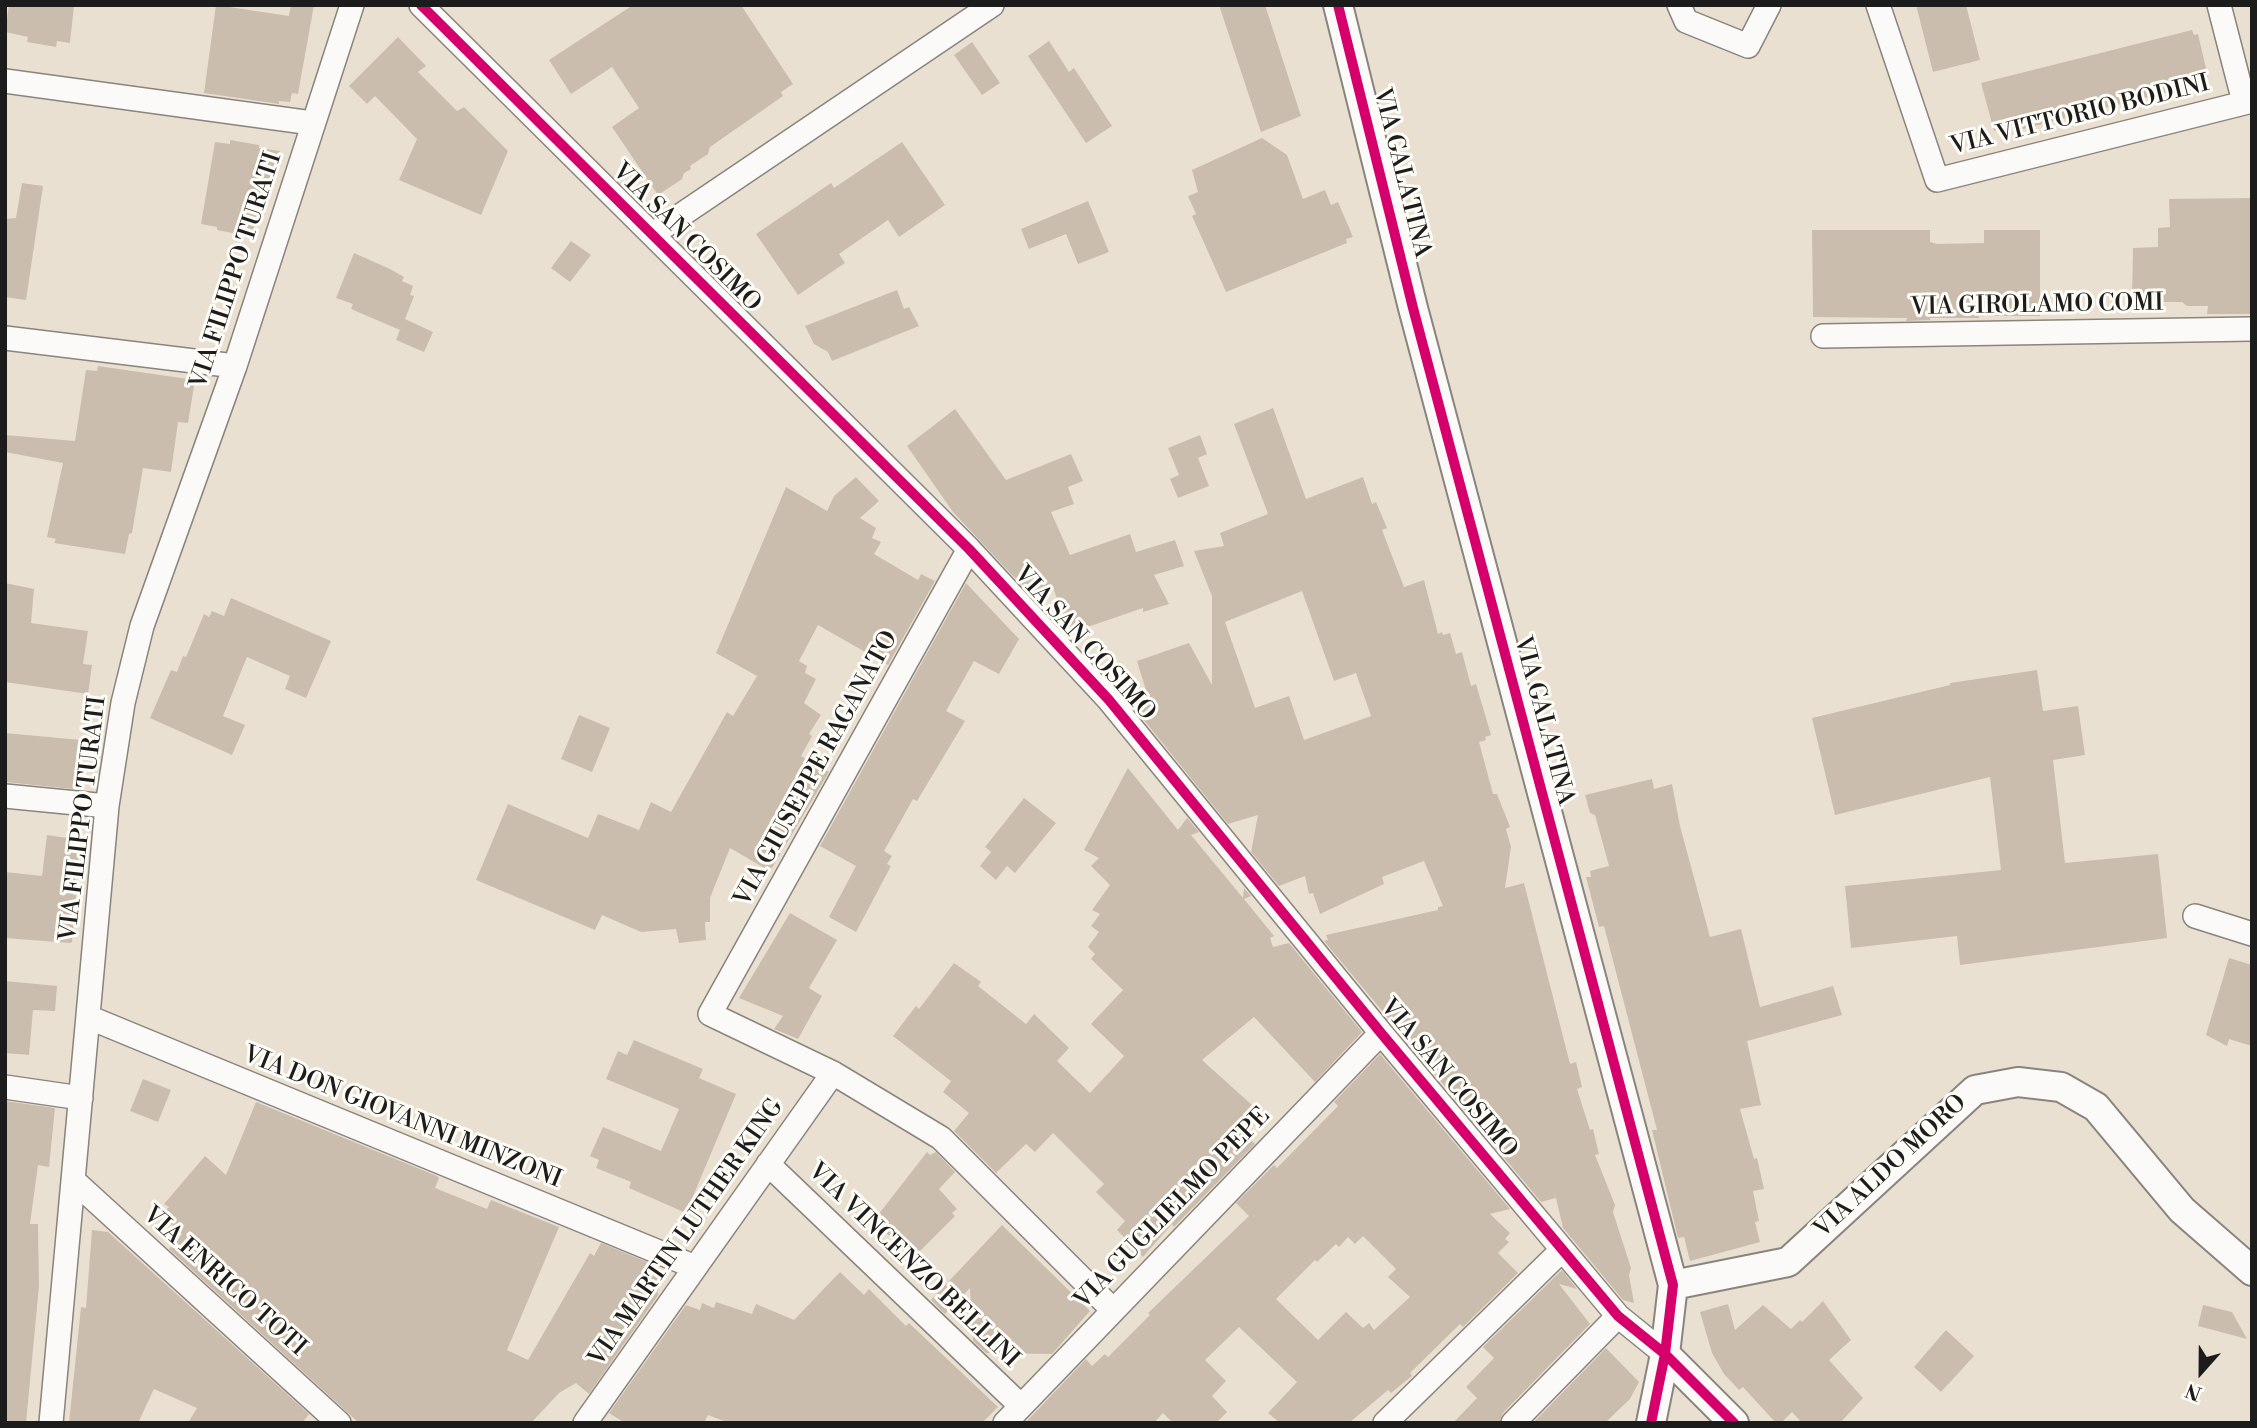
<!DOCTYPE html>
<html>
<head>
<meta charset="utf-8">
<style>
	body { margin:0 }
	#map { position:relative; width:2257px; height:1428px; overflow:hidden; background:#eae0d2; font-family:"Libre Bodoni",serif }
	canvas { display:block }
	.frame { position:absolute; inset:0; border:7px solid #1c1c1c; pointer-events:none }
	.north { position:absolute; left:2166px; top:1337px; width:70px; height:70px; -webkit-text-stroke:5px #fdfcf7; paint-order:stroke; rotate:201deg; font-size:19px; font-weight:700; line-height:28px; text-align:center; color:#1c1c1c }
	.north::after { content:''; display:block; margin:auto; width:24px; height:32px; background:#1c1c1c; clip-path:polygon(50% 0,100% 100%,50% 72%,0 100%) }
</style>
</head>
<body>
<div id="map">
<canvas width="2257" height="1428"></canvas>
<div class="frame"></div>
<div class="north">N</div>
</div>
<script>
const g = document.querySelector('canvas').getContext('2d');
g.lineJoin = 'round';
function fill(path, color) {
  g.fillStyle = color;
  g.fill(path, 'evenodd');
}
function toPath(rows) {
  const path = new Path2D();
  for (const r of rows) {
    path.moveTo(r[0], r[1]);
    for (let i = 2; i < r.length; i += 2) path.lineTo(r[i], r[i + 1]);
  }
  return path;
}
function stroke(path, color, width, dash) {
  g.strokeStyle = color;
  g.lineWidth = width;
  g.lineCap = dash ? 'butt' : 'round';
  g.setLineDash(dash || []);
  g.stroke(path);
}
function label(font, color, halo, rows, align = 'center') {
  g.font = font + ' "Libre Bodoni",serif';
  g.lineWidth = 6;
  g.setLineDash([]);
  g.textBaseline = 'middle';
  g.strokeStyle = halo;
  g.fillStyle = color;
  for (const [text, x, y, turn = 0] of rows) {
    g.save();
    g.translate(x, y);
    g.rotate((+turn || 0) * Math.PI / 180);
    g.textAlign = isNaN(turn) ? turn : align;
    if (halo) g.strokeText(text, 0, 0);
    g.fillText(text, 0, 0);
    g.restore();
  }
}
fill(toPath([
	[9,5,74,5,70,43,57,41,56,47,27,42,28,37,5,32],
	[216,5,289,16,291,5,314,5,298,94,292,93,290,102,279,101,279,104,204,93],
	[633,5,741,5,793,84,781,92,783,96,710,147,708,154,690,166,691,169,684,173,682,179,658,195,612,127,639,108,612,67,571,94,549,60],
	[1219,5,1265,5,1301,116,1261,132],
	[1916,5,1966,5,1980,60,1933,72],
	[2192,30,2194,35,2198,34,2208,77,2190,81,2192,86,2015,131,2013,126,1994,131,1981,83],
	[398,37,426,66,418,72,457,111,464,107,508,151,481,215,399,180,417,139,375,96,367,104,349,86],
	[1049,41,1069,72,1074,68,1112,126,1086,143,1028,56],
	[972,42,1000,83,982,95,954,55],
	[1262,138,1287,155,1303,199,1325,190,1331,205,1338,202,1353,237,1346,239,1347,243,1226,292,1192,216,1196,214,1188,196,1198,192,1192,170],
	[230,140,259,145,259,148,280,151,279,155,281,153,261,216,256,216,253,237,217,230,217,227,201,224,215,142,230,144],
	[902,142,945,205,899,237,888,220,839,254,845,263,798,295,756,234,831,183,834,188],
	[22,183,43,186,26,300,5,297,5,219,16,218],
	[2252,198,2252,314,2207,314,2208,306,2187,306,2182,302,2142,302,2142,299,2132,299,2133,248,2158,247,2158,228,2170,227,2169,199],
	[1088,201,1109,252,1078,264,1066,234,1029,249,1021,229],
	[1812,230,1930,230,1930,242,1937,244,1984,243,1984,230,2040,230,2040,316,1979,316,1979,318,1930,318,1930,320,1906,321,1907,318,1813,317],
	[571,241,591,255,570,282,551,268],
	[354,253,390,269,404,277,402,281,413,286,410,295,414,296,405,319,433,332,424,352,396,340,401,327,400,330,351,309,353,304,336,298],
	[897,290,904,309,909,307,919,326,832,361,828,352,814,344,805,326],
	[98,366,195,380,188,423,178,422,171,472,143,468,132,533,129,534,125,554,54,543,56,539,47,537,63,463,5,452,5,435,75,441,86,370,97,371],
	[1273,408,1306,499,1363,477,1372,504,1376,502,1387,528,1382,530,1404,587,1424,580,1438,634,1442,632,1443,635,1450,633,1456,654,1462,652,1471,686,1476,684,1491,735,1485,737,1486,740,1479,742,1493,794,1497,794,1510,827,1506,829,1511,847,1505,888,1524,883,1570,1064,1576,1062,1582,1087,1577,1089,1590,1130,1593,1129,1599,1154,1595,1155,1615,1205,1613,1212,1631,1268,1629,1275,1634,1303,1623,1300,1563,1228,1556,1198,1541,1202,1324,941,1328,940,1326,935,1438,910,1438,907,1443,906,1424,861,1382,877,1384,884,1320,914,1313,893,1309,894,1305,876,1279,886,1251,852,1258,815,1228,824,1130,703,1148,697,1137,661,1189,643,1212,685,1212,596,1194,551,1224,546,1220,533,1268,514,1234,424],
	[1302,591,1334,681,1356,673,1371,716,1304,740,1289,696,1255,708,1225,622],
	[955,409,1006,480,1071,454,1083,481,1068,487,1074,504,1051,512,1070,555,1130,534,1136,552,1175,540,1184,566,1154,575,1169,604,1143,612,1143,608,1070,633,1052,585,1032,593,1011,574,953,512,907,446],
	[1200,435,1207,454,1198,458,1209,486,1178,498,1170,479,1179,475,1168,448],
	[856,477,879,501,860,518,876,528,872,538,881,542,874,554,918,580,921,574,935,581,888,665,818,625,799,661,807,666,805,673,816,679,804,703,821,715,809,734,812,736,801,756,829,772,772,868,767,867,766,869,730,848,710,898,710,922,705,922,706,940,679,943,676,929,641,932,602,915,595,930,476,880,508,804,588,838,598,814,639,830,651,802,671,812,727,712,733,716,757,676,716,653,786,487,827,511,834,496],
	[5,583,34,589,31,623,88,631,83,664,92,665,88,694,5,682],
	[966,583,1019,639,999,674,974,661,946,711,965,721,917,801,913,799,884,851,892,856,887,864,891,866,856,932,829,917,856,866,820,846],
	[231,598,331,641,306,698,285,689,290,676,247,657,223,716,245,725,232,755,150,718,171,670,177,672,183,656,186,657,204,614,209,617,212,611,224,616],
	[2037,670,2043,711,2078,706,2085,755,2053,760,2065,863,2158,854,2167,938,1960,965,1957,936,1851,948,1845,886,2001,870,1990,777,1835,815,1812,718,1950,685,1950,683],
	[579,715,610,728,592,772,561,759],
	[5,733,81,740,78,771,75,770,73,789,5,782],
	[1128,768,1178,830,1187,818,1199,832,1191,835,1243,898,1244,888,1251,896,1244,899,1274,936,1270,938,1273,947,1289,943,1362,1032,1315,1082,1254,1017,1202,1060,1262,1114,1244,1132,1255,1144,1174,1227,1172,1224,1143,1257,1117,1230,1125,1221,1096,1192,1104,1184,1053,1133,1035,1152,1026,1144,996,1173,954,1131,969,1113,943,1092,951,1081,893,1036,916,1006,919,1009,954,963,981,982,978,986,1026,1024,1034,1014,1069,1048,1057,1061,1090,1093,1124,1056,1091,1024,1123,990,1091,959,1095,954,1088,947,1099,932,1091,926,1100,914,1092,910,1110,885,1091,866,1099,858,1084,850],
	[1652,779,1654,789,1672,784,1680,826,1710,937,1741,929,1760,1007,1833,986,1842,1015,1747,1041,1761,1105,1740,1109,1754,1159,1757,1158,1764,1189,1753,1191,1759,1221,1755,1222,1760,1242,1690,1261,1684,1237,1678,1238,1652,1130,1657,1130,1604,926,1599,927,1586,877,1591,877,1590,871,1609,866,1595,815,1590,813,1585,795],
	[1024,798,1056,823,1015,873,1007,866,996,880,980,866,991,852,985,847],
	[47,835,81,840,73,895,76,895,72,942,70,943,5,938,5,872,42,876],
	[790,913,837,940,809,988,822,996,798,1039,774,1029,783,1016,739,998],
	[2229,958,2252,965,2252,1046,2229,1039,2227,1046,2206,1035],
	[5,981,57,986,55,1011,33,1010,29,1055,5,1053],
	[634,1040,703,1069,699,1078,736,1094,686,1213,629,1188,631,1182,596,1168,599,1160,590,1156,603,1127,661,1151,679,1109,606,1079,618,1051,627,1055],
	[1380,1054,1510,1209,1490,1214,1510,1233,1505,1239,1509,1242,1498,1253,1518,1273,1463,1327,1460,1324,1410,1373,1412,1376,1391,1393,1388,1390,1349,1423,1280,1423,1268,1413,1297,1382,1239,1327,1205,1360,1226,1381,1212,1396,1227,1412,1216,1423,1173,1423,1163,1413,1154,1423,1025,1423,1086,1359,1092,1366,1105,1354,1108,1357,1150,1315,1148,1313,1249,1216,1236,1203,1274,1165,1277,1168,1338,1106,1334,1102],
	[1363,1236,1396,1269,1388,1277,1410,1297,1374,1330,1369,1323,1363,1328,1346,1312,1318,1340,1276,1299,1315,1260,1317,1262,1336,1244,1339,1247,1348,1237,1355,1244],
	[143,1079,171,1090,158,1122,130,1111],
	[5,1101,55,1108,49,1167,38,1165,30,1224,38,1224,39,1286,26,1423,5,1423],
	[256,1102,437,1176,439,1178,435,1188,487,1209,491,1200,559,1227,507,1350,528,1360,590,1253,594,1256,601,1243,647,1262,644,1269,662,1279,657,1293,659,1294,589,1394,576,1383,559,1393,531,1423,359,1423,169,1249,182,1234,161,1215,169,1207,164,1204,205,1156,226,1175],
	[927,1152,930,1155,936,1152,955,1172,939,1189,957,1209,952,1213,955,1216,917,1254,914,1251,910,1256,876,1223,881,1218,878,1215],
	[1002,1225,1090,1311,1052,1354,986,1353,973,1341,970,1288,945,1314,931,1300],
	[92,1230,108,1232,309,1414,302,1423,188,1423,197,1408,154,1389,138,1423,69,1423,81,1307,86,1308],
	[1562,1270,1577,1289,1559,1284,1590,1324,1503,1413,1499,1423,1453,1423,1477,1398,1466,1387,1494,1358,1483,1347],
	[840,1272,864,1295,869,1289,906,1326,909,1323,998,1407,982,1423,729,1423,708,1415,704,1423,625,1423,609,1413,686,1305,700,1310,702,1303,714,1308,716,1302,752,1314,756,1304,794,1320],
	[1823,1301,1851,1340,1829,1360,1863,1398,1840,1423,1802,1423,1792,1412,1781,1423,1776,1423,1743,1387,1739,1390,1724,1374,1712,1353,1700,1312,1728,1304,1735,1330,1763,1305,1791,1329,1800,1320,1802,1322],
	[2203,1305,2232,1312,2247,1339,2198,1326],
	[1946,1330,1974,1356,1941,1392,1914,1367],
	[1606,1348,1639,1382,1630,1399,1605,1423,1533,1423]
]), '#cbbdae');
const minor = toPath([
	[421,5,969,549,1109,700,1381,1033,1618,1316,1665,1354],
	[1679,5,1686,21,1748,46,1769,5],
	[1878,5,1937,180,2252,101],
	[2219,5,2244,102],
	[5,81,312,123],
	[653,234,992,5],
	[1823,336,2252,329],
	[5,338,235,366],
	[969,549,710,1014,833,1073,941,1138,1112,1309],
	[5,796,107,806],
	[2195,916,2252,934],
	[88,1017,695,1267],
	[5,1087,81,1098],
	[768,1164,1021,1406],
	[73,1180,339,1423],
	[51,1423,107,806,123,703,142,626,235,366,352,5],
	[585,1423,833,1073],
	[1005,1423,1381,1033],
	[1385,1423,1562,1250],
	[1513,1423,1618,1316]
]);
const tertiary = toPath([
	[1338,5,1413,308,1673,1285,1665,1354,1734,1423],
	[1673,1285,1788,1262,1975,1090,2018,1082,2061,1087,2096,1107,2182,1210,2252,1271],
	[1651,1423,1665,1354]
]);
stroke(minor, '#89847d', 26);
stroke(tertiary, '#89847d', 32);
stroke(minor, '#fcfaf8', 23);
stroke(tertiary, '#fcfaf8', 28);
stroke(toPath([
	[421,5,969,549,1109,700,1381,1033,1618,1316,1665,1354,1651,1423],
	[1338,5,1413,308,1673,1285,1665,1354,1734,1423]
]), '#d6006c', 10);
label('24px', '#1c1c1c', '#fdfcf7', [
	["VIA VITTORIO BODINI",2080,116,-14],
	["VIA GALATINA",1401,173,76],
	["VIA SAN COSIMO",686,238,45],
	["VIA FILIPPO TURATI",237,271,-72],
	["VIA GIROLAMO COMI",2037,306,-1],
	["VIA SAN COSIMO",1084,644,48],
	["VIA GALATINA",1543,721,75],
	["VIA GIUSEPPE RAGANATO",817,769,-61],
	["VIA FILIPPO TURATI",84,819,-83],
	["VIA SAN COSIMO",1448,1079,50],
	["VIA DON GIOVANNI MINZONI",402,1118,22],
	["VIA ALDO MORO",1891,1167,-43],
	["VIA GUGLIELMO PEPE",1173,1209,-46],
	["VIA MARTIN LUTHER KING",687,1233,-55],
	["VIA VINCENZO BELLINI",913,1266,44],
	["VIA ENRICO TOTI",224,1282,42]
]);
</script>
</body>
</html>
